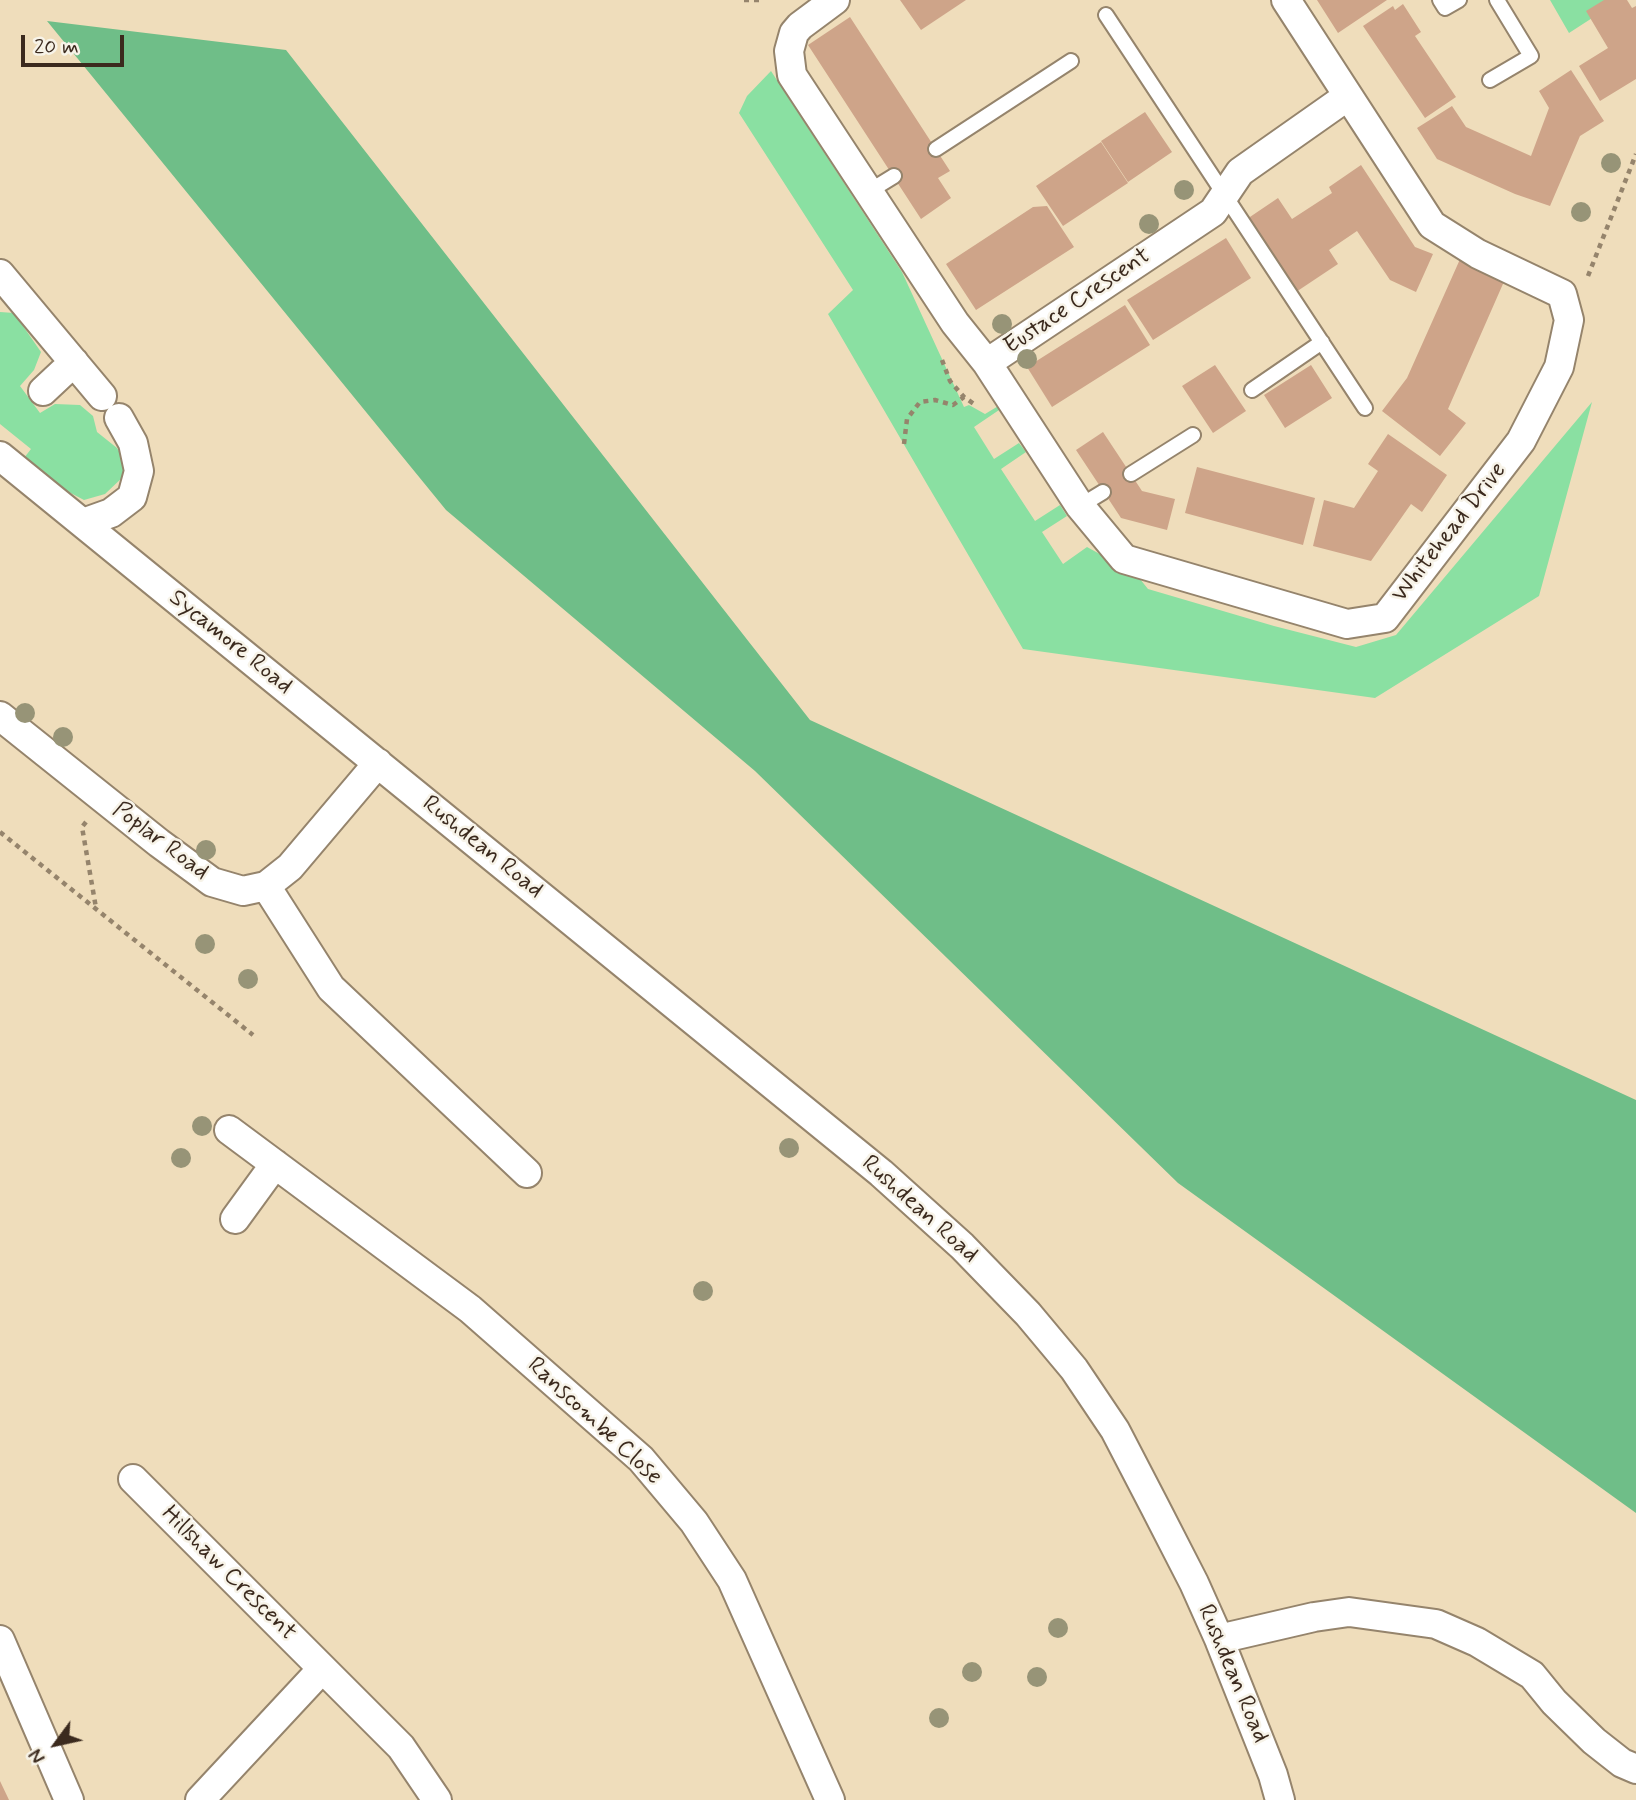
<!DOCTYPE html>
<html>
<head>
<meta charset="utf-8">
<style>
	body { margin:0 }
	#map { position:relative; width:1636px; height:1800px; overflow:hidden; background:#efddbb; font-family:Mynerve,sans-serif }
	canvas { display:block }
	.north { position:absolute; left:21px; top:1709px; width:70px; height:70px; -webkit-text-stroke:5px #f7f3e8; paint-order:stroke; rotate:237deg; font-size:19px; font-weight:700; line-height:28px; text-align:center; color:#3b2a1e }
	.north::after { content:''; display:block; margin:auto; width:24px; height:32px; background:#3b2a1e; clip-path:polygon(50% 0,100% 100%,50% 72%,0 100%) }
	.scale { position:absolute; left:21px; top:35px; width:103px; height:32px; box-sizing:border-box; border:4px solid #3b2a1e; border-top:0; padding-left:9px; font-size:21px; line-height:24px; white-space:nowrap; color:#3b2a1e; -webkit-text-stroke:5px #f7f3e8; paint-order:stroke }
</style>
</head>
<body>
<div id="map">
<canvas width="1636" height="1800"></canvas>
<div class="north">N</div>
<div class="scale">20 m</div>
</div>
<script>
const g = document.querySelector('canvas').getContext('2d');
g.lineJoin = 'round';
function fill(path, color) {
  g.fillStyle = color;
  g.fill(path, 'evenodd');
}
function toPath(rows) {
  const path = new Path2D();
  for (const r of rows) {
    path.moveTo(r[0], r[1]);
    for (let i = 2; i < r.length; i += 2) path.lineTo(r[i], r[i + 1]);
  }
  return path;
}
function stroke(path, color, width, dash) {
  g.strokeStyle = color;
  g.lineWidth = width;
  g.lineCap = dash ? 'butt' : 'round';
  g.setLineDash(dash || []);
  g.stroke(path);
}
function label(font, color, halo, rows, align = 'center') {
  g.font = font + ' Mynerve,sans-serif';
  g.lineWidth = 5;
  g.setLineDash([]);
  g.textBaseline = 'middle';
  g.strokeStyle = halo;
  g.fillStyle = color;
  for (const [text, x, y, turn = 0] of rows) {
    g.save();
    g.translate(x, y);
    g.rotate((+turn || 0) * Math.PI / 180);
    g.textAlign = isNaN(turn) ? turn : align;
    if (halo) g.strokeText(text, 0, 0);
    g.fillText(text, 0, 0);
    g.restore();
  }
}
fill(toPath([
	[1550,0,1620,0,1569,33],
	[771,71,902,272,964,407,969,405,985,414,1000,405,1002,408,974,427,994,459,1019,443,1026,452,1001,469,1035,521,1060,505,1067,516,1042,532,1063,564,1087,547,1136,574,1148,589,1274,626,1356,647,1396,635,1592,402,1539,596,1375,698,1023,649,828,314,853,290,739,113,747,96],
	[0,312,14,313,41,352,34,370,20,386,40,413,55,404,80,405,93,416,97,432,117,448,123,458,124,476,105,494,84,500,63,489,24,458,31,449,0,424]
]), '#8ae0a2');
fill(toPath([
	[47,21,286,50,810,720,1636,1100,1636,1513,1178,1183,755,771,446,510]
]), '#6fbe88');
fill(toPath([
	[900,0,966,0,921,30],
	[1317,0,1387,0,1338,33],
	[1604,0,1627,0,1632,8,1636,6,1636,79,1600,101,1579,66,1608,48,1586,11],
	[1403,4,1421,32,1415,36,1456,97,1425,118,1363,26,1393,6,1395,10],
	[850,17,950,171,938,178,951,198,921,219,808,45],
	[1571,70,1604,121,1580,136,1550,206,1515,194,1437,159,1417,128,1452,106,1466,127,1531,156,1549,108,1539,91],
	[1145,112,1172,152,1128,182,1101,141],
	[1101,142,1128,183,1063,226,1036,186],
	[1361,165,1415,247,1433,254,1416,292,1390,280,1357,231,1329,250,1338,264,1293,294,1244,221,1278,198,1292,219,1332,193,1329,187],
	[1047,206,1074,247,976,310,946,264,1033,207],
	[1226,238,1251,278,1153,340,1127,300],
	[1461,257,1506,277,1448,409,1466,423,1440,456,1382,411,1407,378],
	[1125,305,1150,345,1052,407,1027,367],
	[1215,365,1246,411,1213,433,1182,386],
	[1311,365,1332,398,1285,428,1264,395],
	[1103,432,1142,491,1175,499,1167,530,1121,518,1076,450],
	[1388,434,1447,475,1422,512,1411,504,1371,561,1313,546,1324,500,1354,508,1378,471,1368,464],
	[1197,467,1315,498,1303,545,1185,513],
	[0,1781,9,1800,0,1800]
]), '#cea489');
const service = toPath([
	[1440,0,1445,8,1459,0],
	[1106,15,1365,408],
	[1490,80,1531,56,1497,0],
	[936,149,1071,61],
	[868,192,894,176],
	[1252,390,1322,342],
	[1131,474,1193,435],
	[1080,506,1103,492]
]);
const minor = toPath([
	[835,0,800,26,794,33,789,51,792,75,955,323,987,363,1080,506,1124,559,1347,624,1385,618,1521,441,1559,367,1569,320,1562,294,1478,254,1432,225,1286,0],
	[0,274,102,396],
	[987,363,1213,212,1240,172,1348,96],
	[43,391,74,362],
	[0,456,881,1173,962,1246,1028,1314,1074,1369,1115,1430,1155,1507,1194,1583,1219,1639,1273,1775,1280,1800],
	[83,523,111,513,132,497,139,471,133,443,119,418],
	[0,716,159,843,212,882,243,891,266,886,290,867,378,763],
	[266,886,331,988,527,1173],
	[229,1130,470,1309,641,1459,694,1522,732,1580,830,1800],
	[235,1219,275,1164],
	[133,1479,401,1747,437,1800],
	[1219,1639,1314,1617,1349,1612,1436,1624,1477,1642,1532,1675,1554,1702,1594,1741,1622,1763,1636,1769],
	[0,1640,69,1800],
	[200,1800,322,1669]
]);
stroke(service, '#95846c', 18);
stroke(minor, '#95846c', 32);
stroke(toPath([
	[744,0,761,0],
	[1588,276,1636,154],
	[942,360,950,381,964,397],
	[904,444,907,419,920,402,935,400,953,405,964,397,974,404],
	[86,822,82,827,96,908],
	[0,832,253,1035]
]), '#95846c', 4.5, [5, 5]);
stroke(service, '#fff', 14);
stroke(minor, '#fff', 28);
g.fillStyle = '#979477';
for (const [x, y] of [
	[1611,163],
	[1184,190],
	[1581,212],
	[1149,224],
	[1002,324],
	[1027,359],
	[25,713],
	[63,737],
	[206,850],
	[205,944],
	[248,979],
	[202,1126],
	[789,1148],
	[181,1158],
	[703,1291],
	[1058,1628],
	[972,1672],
	[1037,1677],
	[939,1718]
]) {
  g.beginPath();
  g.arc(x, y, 10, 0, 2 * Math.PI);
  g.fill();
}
label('24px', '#3b2a1e', '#f7f3e8', [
	["Eustace Crescent",1078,302,-34],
	["Whitehead Drive",1450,533,-52],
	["Sycamore Road",230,643,39],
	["Poplar Road",160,842,37],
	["Rushdean Road",482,848,39],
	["Rushdean Road",919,1210,42],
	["Ranscombe Close",594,1422,43],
	["Hillshaw Crescent",228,1574,45],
	["Rushdean Road",1232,1674,67]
]);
</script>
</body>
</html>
